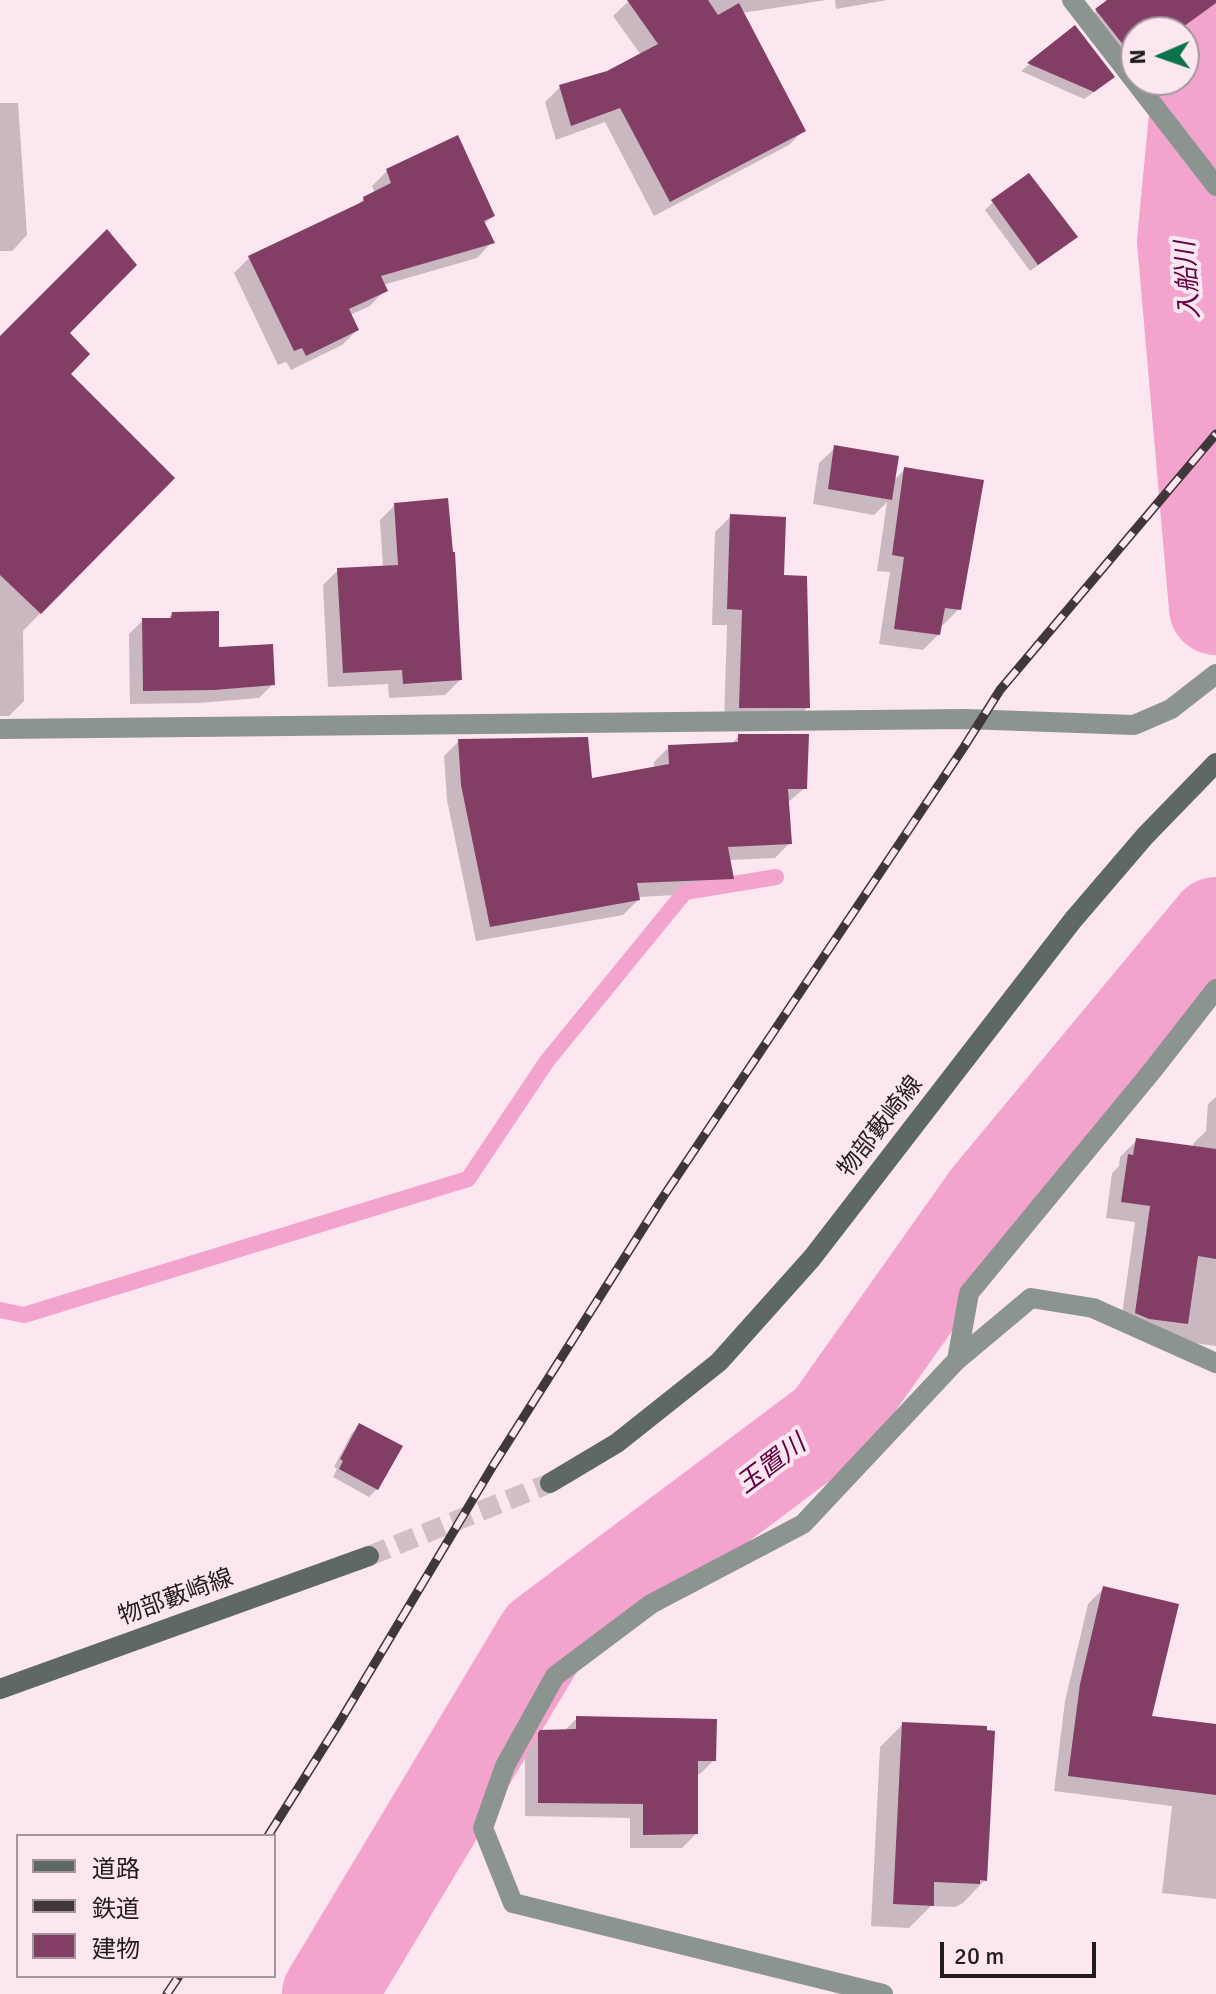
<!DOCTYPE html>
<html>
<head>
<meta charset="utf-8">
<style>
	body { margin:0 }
	#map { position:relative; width:1216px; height:1994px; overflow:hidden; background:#fce7f1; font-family:Signika,"Noto Sans JP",sans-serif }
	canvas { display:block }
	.legend { position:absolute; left:16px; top:1834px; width:260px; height:144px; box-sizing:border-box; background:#fce7f1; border:2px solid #a5969d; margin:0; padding:10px 14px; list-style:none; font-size:24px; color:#231c1f }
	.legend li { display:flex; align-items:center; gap:16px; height:40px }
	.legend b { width:40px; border:2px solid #a5969d }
	.north { position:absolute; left:1120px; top:16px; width:80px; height:80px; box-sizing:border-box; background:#fce7f1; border:2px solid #a5969d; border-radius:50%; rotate:268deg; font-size:22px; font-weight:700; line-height:32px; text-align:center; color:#231c1f }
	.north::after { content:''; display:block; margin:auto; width:28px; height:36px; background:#0a734b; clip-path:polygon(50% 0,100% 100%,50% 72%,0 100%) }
	.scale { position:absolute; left:940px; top:1942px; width:156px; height:36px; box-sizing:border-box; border:4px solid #231c1f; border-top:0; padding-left:10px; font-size:24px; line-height:28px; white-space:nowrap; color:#231c1f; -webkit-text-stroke:6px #fce7f1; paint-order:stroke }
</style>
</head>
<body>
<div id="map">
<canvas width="1216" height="1994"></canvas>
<ul class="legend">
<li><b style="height:10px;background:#5d6962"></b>道路</li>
<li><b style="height:10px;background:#40373b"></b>鉄道</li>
<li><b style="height:22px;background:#833e65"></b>建物</li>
</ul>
<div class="north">N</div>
<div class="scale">20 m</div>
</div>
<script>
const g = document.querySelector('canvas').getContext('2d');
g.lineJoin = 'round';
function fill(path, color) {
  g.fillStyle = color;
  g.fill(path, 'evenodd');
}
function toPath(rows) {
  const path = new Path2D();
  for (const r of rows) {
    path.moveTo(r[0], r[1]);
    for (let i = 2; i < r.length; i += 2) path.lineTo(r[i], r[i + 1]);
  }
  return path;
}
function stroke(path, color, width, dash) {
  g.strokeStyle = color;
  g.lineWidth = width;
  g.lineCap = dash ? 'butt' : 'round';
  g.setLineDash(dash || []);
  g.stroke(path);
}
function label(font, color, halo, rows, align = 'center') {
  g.font = font + ' Signika,"Noto Sans JP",sans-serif';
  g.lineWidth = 8;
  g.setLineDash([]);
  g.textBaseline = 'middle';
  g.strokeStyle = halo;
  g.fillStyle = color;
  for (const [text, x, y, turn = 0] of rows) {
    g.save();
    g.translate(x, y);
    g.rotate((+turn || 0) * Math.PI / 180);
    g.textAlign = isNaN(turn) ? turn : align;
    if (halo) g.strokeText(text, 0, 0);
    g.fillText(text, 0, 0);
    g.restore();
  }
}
fill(toPath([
	[630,0,826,0,742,13,804,130,789,145,654,216,605,122,556,140,545,102,560,87,608,72,641,55,613,16],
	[835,0,887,0,836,9],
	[1121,0,1216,0,1216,163,1195,76,1184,79,1184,32,1136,32,1136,80,1180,80,1137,92,1082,26,1097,10],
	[1075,28,1105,84,1084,99,1021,71],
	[0,103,18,103,27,235,12,251,0,251],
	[388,170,493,215,484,225,492,242,477,258,383,285,385,290,370,306,350,315,357,330,342,345,291,370,286,362,278,365,234,273,249,258,355,208,364,198,375,193,372,186],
	[1213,200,1216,200,1216,299,1198,315,1180,293,1179,216,1193,201,1200,210],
	[993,202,1068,244,1030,271,985,210],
	[67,333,68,374,172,478,23,631,24,701,9,716,0,716,0,337],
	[835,448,893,481,905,469,959,609,943,625,940,624,939,634,923,650,879,644,890,572,877,571,887,502,874,515,813,504,819,463],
	[395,505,460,680,445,695,389,698,388,684,328,687,323,585,338,570,383,568,380,520],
	[731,516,782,577,808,707,792,723,724,723,727,625,712,625,715,532],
	[173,614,217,649,273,684,259,698,199,703,130,704,129,634,143,620,166,620],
	[739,736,805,788,787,803,790,843,775,858,729,860,732,878,717,893,638,897,638,900,623,915,476,941,447,800,444,756,459,741,590,781,654,768,654,762,669,747,731,744],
	[1216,1097,1216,1346,1132,1335,1120,1329,1135,1222,1106,1218,1112,1173,1119,1166,1120,1157,1137,1140,1193,1148,1193,1144,1206,1131,1208,1104],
	[360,1426,377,1489,369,1497,333,1477,337,1469,334,1467,352,1433],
	[1104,1588,1149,1718,1216,1727,1216,1899,1162,1893,1172,1806,1054,1791,1065,1701,1088,1604],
	[577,1718,714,1760,700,1774,696,1774,696,1834,682,1848,630,1848,630,1818,525,1816,525,1748,541,1732,564,1731],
	[903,1724,985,1880,963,1903,955,1907,931,1906,909,1928,871,1926,880,1747]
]), '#0003');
stroke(toPath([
	[0,1310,24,1315,468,1179,547,1061,685,892,776,877]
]), '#f3a4cd', 16);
stroke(toPath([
	[1185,0,1200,75,1184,241,1216,608],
	[329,1994,543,1637,830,1422,990,1196,1216,924]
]), '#f3a4cd', 94);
fill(toPath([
	[627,0,708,0,718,15,739,3,806,131,670,202,620,108,571,126,559,85,607,71,658,44],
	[1107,0,1216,0,1216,3,1176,32,1136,32,1136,61,1095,9],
	[1075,25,1115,77,1094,92,1027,63],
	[458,135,495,216,484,221,495,243,381,276,388,291,349,309,359,330,306,356,302,348,294,351,248,256,364,201,363,197,391,183,386,169],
	[1029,173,1078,237,1038,265,991,200],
	[107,229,137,265,70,333,90,354,71,374,175,478,41,614,0,575,0,336],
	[834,445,899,456,892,500,828,489],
	[904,467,984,480,961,610,945,608,940,635,894,629,904,557,892,555],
	[448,498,453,552,455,552,462,680,403,684,402,670,343,673,337,568,398,565,394,503],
	[730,514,786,517,784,575,807,576,810,708,739,708,742,610,727,609],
	[219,611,219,647,273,644,275,685,214,690,143,691,142,618,171,618,172,612],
	[738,734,809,734,807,789,788,789,792,844,728,847,734,879,637,883,640,900,490,927,461,785,458,739,588,737,592,778,669,764,668,745,738,742],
	[1136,1138,1216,1149,1216,1259,1198,1256,1188,1324,1149,1319,1135,1313,1150,1206,1121,1202,1128,1154,1133,1155],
	[359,1423,403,1446,378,1490,339,1469,343,1461,340,1459],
	[1103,1586,1179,1604,1152,1716,1216,1724,1216,1795,1068,1776,1080,1684],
	[576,1716,717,1719,716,1761,698,1761,698,1834,643,1835,643,1804,538,1803,538,1733,540,1730,576,1729],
	[902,1722,987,1726,987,1730,995,1731,987,1881,980,1880,980,1884,934,1882,934,1906,893,1904]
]), '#833e65');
stroke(toPath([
	[369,1556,550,1483]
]), '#d1bec7', 20, [20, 10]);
stroke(toPath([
	[1072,0,1216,186],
	[0,729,965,719,1134,725,1171,709,1216,674],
	[957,1360,1031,1298,1093,1308,1216,1363],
	[883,1994,513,1903,483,1828,505,1766,555,1676,651,1604,803,1524,957,1360,969,1293,1152,1071,1216,989]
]), '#8c948f', 20);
stroke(toPath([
	[550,1483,617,1443,719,1362,812,1258,1073,920,1145,836,1216,763],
	[0,1689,369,1556]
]), '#5d6962', 20);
const rail = toPath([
	[268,1836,339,1723,494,1464,661,1200,964,747,1000,690,1216,434],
	[167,1994,179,1976]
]);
stroke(rail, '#40373b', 9);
stroke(rail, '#fce7f1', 6, [18]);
label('24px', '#231c1f', '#fce7f1', [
	["物部藪崎線",881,1127,-52],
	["物部藪崎線",176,1598,-20]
]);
label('italic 26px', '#600040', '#fce7f1', [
	["入船川",1189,280,-94],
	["玉置川",772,1465,-37]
]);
</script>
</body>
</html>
